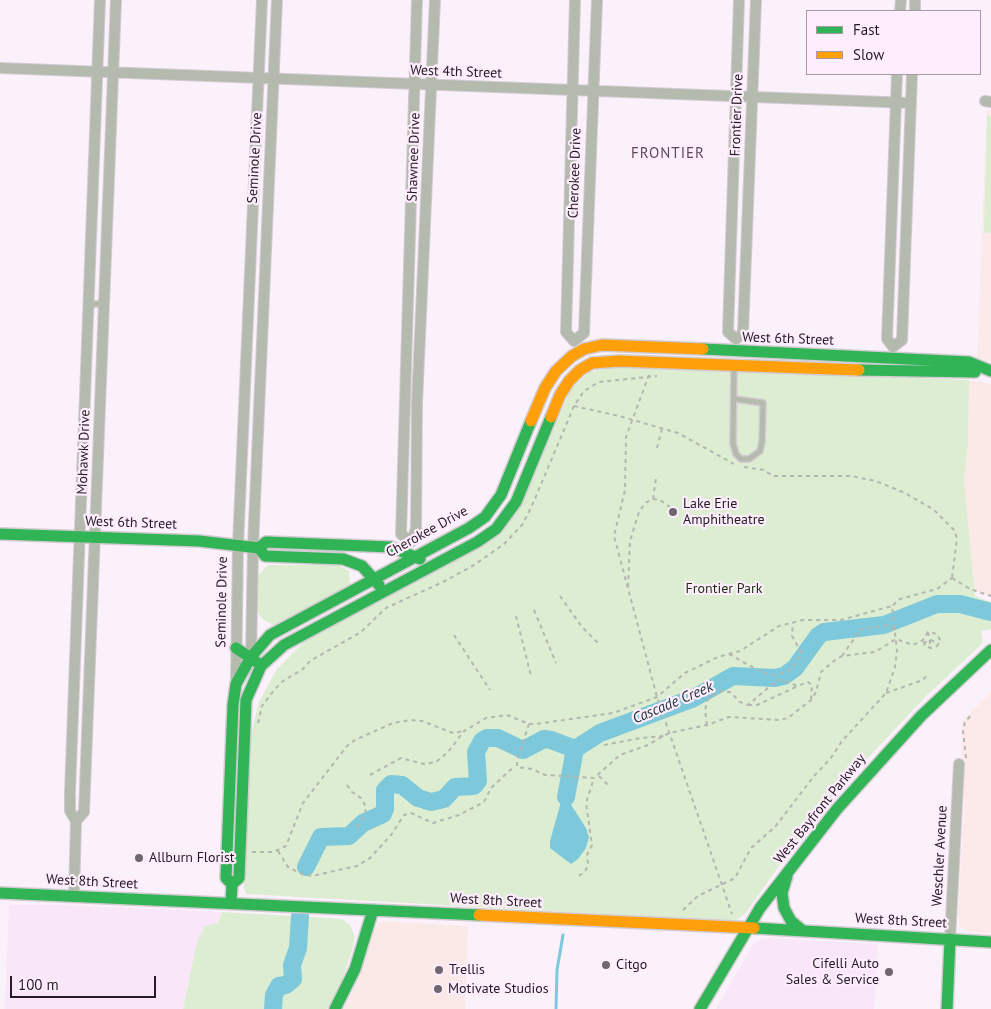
<!DOCTYPE html>
<html>
<head>
<meta charset="utf-8">
<style>
	body { margin:0 }
	#map { position:relative; width:991px; height:1009px; overflow:hidden; background:#faf1fa; font-family:"PT Sans",sans-serif }
	canvas { display:block }
	.legend { position:absolute; left:806px; top:10px; width:175px; height:65px; box-sizing:border-box; background:#feedfd; border:1px solid #a799a6; margin:0; padding:6px 9px; list-style:none; font-size:15px; color:#241c23 }
	.legend li { display:flex; align-items:center; gap:10px; height:25px }
	.legend b { width:25px; border:1px solid #a799a6 }
	.scale { position:absolute; left:10px; top:976px; width:146px; height:22px; box-sizing:border-box; border:2px solid #241c23; border-top:0; padding-left:6px; font-size:15px; line-height:18px; white-space:nowrap; color:#241c23; -webkit-text-stroke:4px #feedfd; paint-order:stroke }
</style>
</head>
<body>
<div id="map">
<canvas width="991" height="1009"></canvas>
<ul class="legend">
<li><b style="height:6px;background:#30b455"></b>Fast</li>
<li><b style="height:6px;background:#ff9f0a"></b>Slow</li>
</ul>
<div class="scale">100 m</div>
</div>
<script>
const g = document.querySelector('canvas').getContext('2d');
g.lineJoin = 'round';
function fill(path, color) {
  g.fillStyle = color;
  g.fill(path, 'evenodd');
}
function toPath(rows) {
  const path = new Path2D();
  for (const r of rows) {
    path.moveTo(r[0], r[1]);
    for (let i = 2; i < r.length; i += 2) path.lineTo(r[i], r[i + 1]);
  }
  return path;
}
function stroke(path, color, width, dash) {
  g.strokeStyle = color;
  g.lineWidth = width;
  g.lineCap = dash ? 'butt' : 'round';
  g.setLineDash(dash || []);
  g.stroke(path);
}
function label(font, color, halo, rows, align = 'center') {
  g.font = font + ' "PT Sans",sans-serif';
  g.lineWidth = 4.5;
  g.setLineDash([]);
  g.textBaseline = 'middle';
  g.strokeStyle = halo;
  g.fillStyle = color;
  for (const [text, x, y, turn = 0] of rows) {
    g.save();
    g.translate(x, y);
    g.rotate((+turn || 0) * Math.PI / 180);
    g.textAlign = isNaN(turn) ? turn : align;
    if (halo) g.strokeText(text, 0, 0);
    g.fillText(text, 0, 0);
    g.restore();
  }
}
fill(toPath([
	[969,380,991,384,991,596,974,590,964,480,968,444],
	[380,921,468,926,465,1009,343,1009,355,987,376,926]
]), '#fbe9e8');
fill(toPath([
	[9,905,61,905,222,912,188,982,183,1009,5,1009],
	[769,938,878,944,874,1009,716,1009,753,944,756,941]
]), '#f9e6f8');
fill(toPath([
	[987,110,991,111,991,362,977,359],
	[991,692,991,933,968,932,960,926,958,916,964,808,961,733,962,722]
]), '#fce9e9');
fill(toPath([
	[987,115,991,116,991,233,984,232],
	[615,366,969,380,968,444,964,480,975,596,991,602,991,629,981,631,983,643,927,695,836,792,793,846,745,914,738,919,728,921,246,894,244,888,251,735,259,702,277,669,305,641,500,534,521,506,571,389,590,372],
	[268,565,339,565,349,571,350,586,273,625,262,619,257,611,258,575],
	[222,912,329,918,341,919,350,925,355,937,352,950,338,992,327,1009,183,1009,197,942,205,926,218,923]
]), '#dcedd1');
fill(toPath([
	[566,797,586,828,589,837,586,848,578,859,571,864,550,848,550,841,561,802]
]), '#7ec8db');
stroke(toPath([
	[556,1009,557,970,563,935]
]), '#7ec8db', 3);
stroke(toPath([
	[566,797,575,749],
	[306,867,321,837,349,836,363,823,383,814,385,809,385,790,391,784,402,785,418,798,431,802,444,799,455,787,474,786,478,781,476,752,482,741,487,738,498,738,523,750,544,739,551,740,575,749,600,733,694,698,733,676,775,678,784,676,795,668,818,636,824,632,884,625,937,604,960,604,991,612],
	[273,1009,274,995,279,986,286,985,293,979,292,965,298,948,300,916]
]), '#7ec8db', 18);
const lane = toPath([
	[88,304,104,304],
	[734,368,733,443,736,454,741,459,749,459,760,451,762,442,763,403,735,399]
]);
const street = toPath([
	[417,0,401,534,411,542,416,529,417,403,435,0],
	[575,0,566,332,574,341,584,333,597,0],
	[739,0,728,332,736,339,743,333,756,0],
	[900,11,901,0],
	[915,11,915,0],
	[0,68,911,103],
	[897,74,887,339,893,347,902,340,912,74],
	[985,101,991,102],
	[251,657,253,547,277,0],
	[236,681,238,545,262,0],
	[76,821,84,812,116,0],
	[74,897,76,821,70,811,70,792,100,0],
	[950,939,959,764]
]);
const fast = toPath([
	[703,349,969,362,991,371],
	[859,370,975,372],
	[0,534,199,541,259,548,265,556,343,559,362,566,379,585],
	[259,548,266,542,391,547,420,559],
	[236,648,258,663],
	[787,876,782,893,784,908,791,921,803,931],
	[232,884,226,878,233,705,236,684,251,657,270,635,469,528,485,517,501,495,531,421],
	[0,893,479,915],
	[231,903,232,884,239,878,246,700,261,666,284,645,477,542,496,529,516,502,551,417],
	[754,928,991,942],
	[335,1009,355,969,373,910],
	[700,1009,760,908,837,809,921,716,991,650],
	[947,1009,950,939]
]);
const slow = toPath([
	[551,417,560,395,569,381,580,370,592,363,619,361,859,370],
	[531,421,545,388,556,371,572,356,584,349,602,345,703,349],
	[479,915,754,928]
]);
stroke(lane, '#d3cbd2', 8);
stroke(street, '#d3cbd2', 12);
stroke(fast, '#d3cbd2', 14);
stroke(slow, '#d3cbd2', 14);
stroke(toPath([
	[649,375,626,437,625,490,614,536,657,697,732,914],
	[574,406,619,416,678,433,734,464],
	[657,448,662,429],
	[744,467,764,470,773,476,851,476,876,481,905,493,934,510,954,530,957,538,952,578],
	[653,499,656,478],
	[952,578,970,589,991,596],
	[628,587,630,541,639,512,645,503,653,499,660,500,670,507],
	[560,596,582,627,600,645],
	[534,610,556,663],
	[516,616,531,676],
	[928,632,931,648],
	[454,635,490,690],
	[923,643,931,640,939,644],
	[729,654,763,673,775,675,786,672,792,668,802,654,792,636,793,622],
	[842,656,860,630,888,625,896,632],
	[886,693,923,680,927,675],
	[748,705,757,705,798,686],
	[258,723,262,706,275,689,283,681,303,669,310,661,361,632,386,608,445,581,474,565,504,544,522,525,531,508,574,406,584,391,599,382,657,376],
	[529,724,517,761,517,767,532,769,545,775,594,778,620,755,648,745,669,733,707,725,729,717,780,720,788,718,811,700,816,692,821,672,835,660,842,656,875,652,896,639,913,645,923,640,928,632,937,634,940,640,937,646,931,648,925,646,923,640],
	[707,725,705,710,708,699,720,691,730,692,740,702,748,705,776,681,781,680,798,686,808,682,812,685,811,700],
	[604,745,641,738,664,736],
	[966,758,963,731,965,722,972,714],
	[370,775,401,758,424,764,436,762,448,752,464,731,486,718,507,715,529,724,536,724,613,713,657,697,685,673,718,657,740,651,779,626,803,620,841,620,892,606],
	[599,776,609,786],
	[347,785,352,792,361,798,366,807,365,815,357,827],
	[278,851,288,867,302,874,312,876,357,866,370,858,391,835,404,815,411,813,433,823,459,815,484,802,491,788,510,770,516,768],
	[252,852,273,852,286,846,303,803,347,746,355,740,393,723,411,720,422,721,453,733,464,731],
	[579,876,586,870,588,863,587,855,592,845,586,803,594,778],
	[683,910,698,896,735,878,751,848,775,827,814,776,831,758,842,741,886,693,895,667,897,651,892,606,900,599,937,589,952,578]
]), '#b4b6b0', 2, [4, 4]);
stroke(lane, '#b4baae', 5);
stroke(street, '#b4baae', 10);
stroke(fast, '#30b455', 11);
stroke(slow, '#ff9f0a', 11);
for (const [x, y, r, color] of [
	[673,512,5,"#6f676e"],
	[139,858,5,"#6f676e"],
	[606,965,5,"#6f676e"],
	[439,970,5,"#6f676e"],
	[889,972,5,"#6f676e"],
	[438,989,5,"#6f676e"]
]) {
  const dot = new Path2D();
  dot.arc(x, y, r, 0, 2 * Math.PI);
  g.fillStyle = color;
  g.fill(dot);
  stroke(dot, '#feedfd', 2);
}
label('14px', '#241c23', '#feedfd', [
	["West 4th Street",456,72,2],
	["Frontier Drive",737,115,-88],
	["Shawnee Drive",414,157,-88],
	["Seminole Drive",255,158,-87],
	["Cherokee Drive",575,173,-88],
	["West 6th Street",788,339,2],
	["Mohawk Drive",84,452,-88],
	["West 6th Street",131,523,2],
	["Cherokee Drive",427,532,-29],
	["Seminole Drive",222,602,-89],
	["West Bayfront Parkway",820,809,-51],
	["Weschler Avenue",940,856,-87],
	["West 8th Street",92,882,3],
	["West 8th Street",496,901,3],
	["West 8th Street",901,921,3]
]);
label('14px', '#241c23', '#feedfd', [
	["Lake Erie",683,504],
	["Amphitheatre",683,520],
	["Allburn Florist",149,858],
	["Cifelli Auto",879,964,"right"],
	["Sales & Service",879,980,"right"],
	["Citgo",616,965],
	["Trellis",449,970],
	["Motivate Studios",448,989]
], 'left');
label('14px', '#1c310e', '#feedfd', [
	["Frontier Park",724,589]
]);
g.letterSpacing = '1px';
label('15px', '#5b4a5b', '#feedfd', [
	["FRONTIER",668,154]
]);
g.letterSpacing = '0px';
label('italic 15px', '#193237', '#feedfd', [
	["Cascade Creek",673,703,-23]
]);
</script>
</body>
</html>
